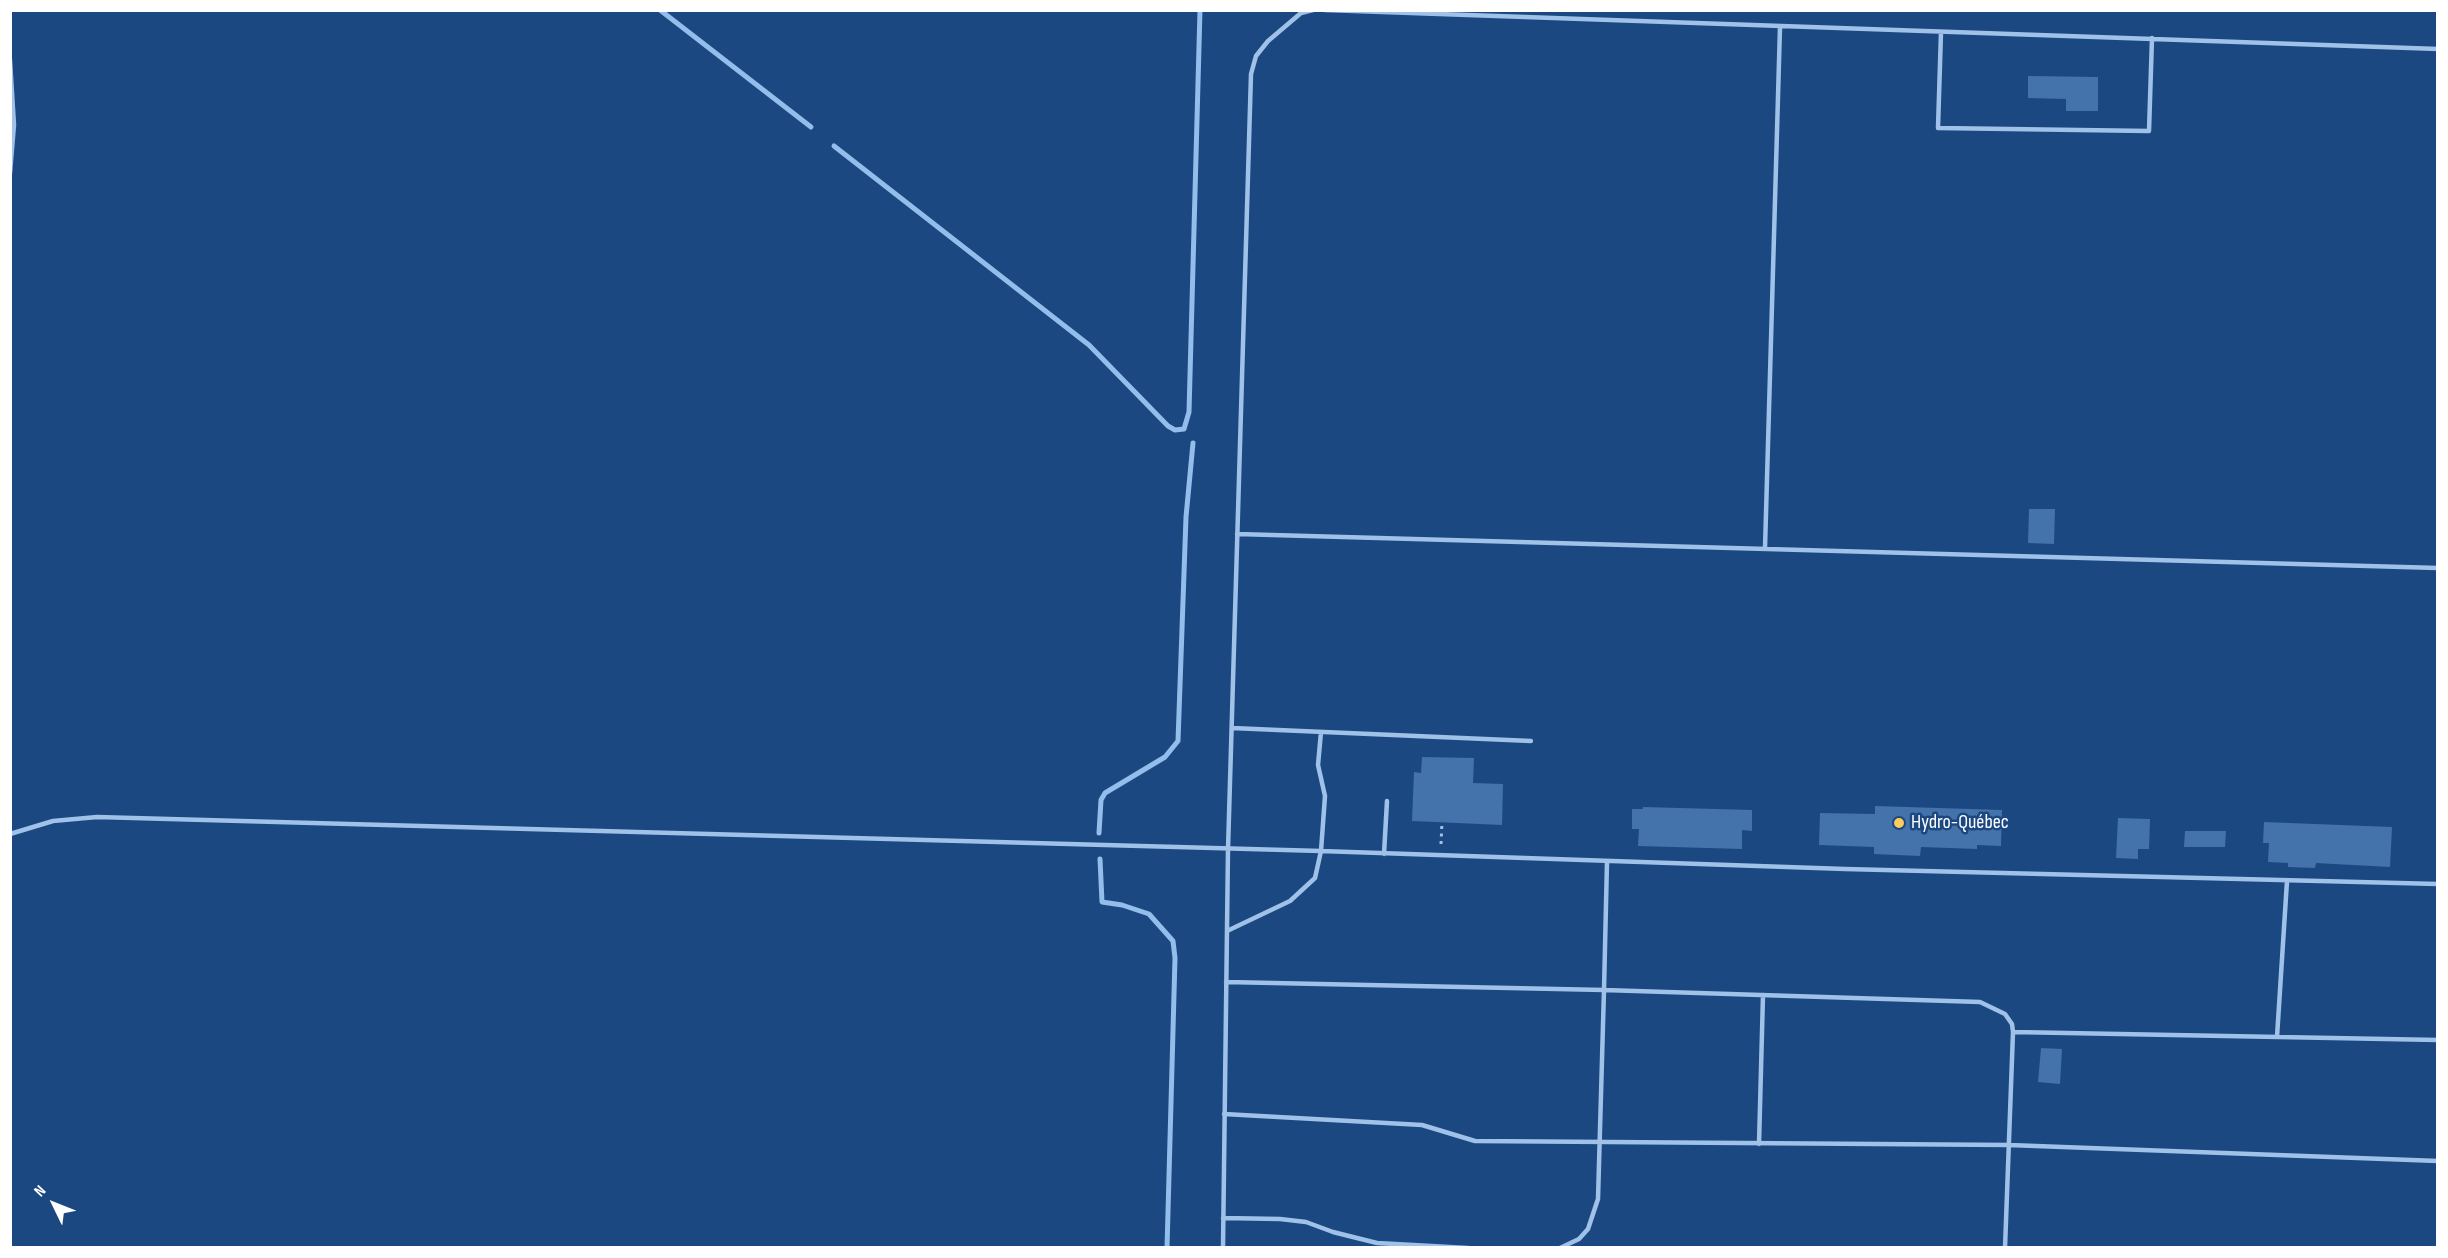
<!DOCTYPE html>
<html>
<head>
<meta charset="utf-8">
<style>
	body { margin:0 }
	#map { position:relative; width:2448px; height:1258px; overflow:hidden; background:#1c4881; font-family:"Sofia Sans Condensed",sans-serif }
	canvas { display:block }
	.frame { position:absolute; inset:0; border:12px solid #fff; pointer-events:none }
	.north { position:absolute; left:24px; top:1174px; width:60px; height:60px; -webkit-text-stroke:4px #1c4881; paint-order:stroke; rotate:313deg; font-size:16px; font-weight:700; line-height:24px; text-align:center; color:#fff }
	.north::after { content:''; display:block; margin:auto; width:21px; height:27px; background:#fff; clip-path:polygon(50% 0,100% 100%,50% 72%,0 100%) }
</style>
</head>
<body>
<div id="map">
<canvas width="2448" height="1258"></canvas>
<div class="frame"></div>
<div class="north">N</div>
</div>
<script>
const g = document.querySelector('canvas').getContext('2d');
g.lineJoin = 'round';
function toPath(rows) {
  const path = new Path2D();
  for (const r of rows) {
    path.moveTo(r[0], r[1]);
    for (let i = 2; i < r.length; i += 2) path.lineTo(r[i], r[i + 1]);
  }
  return path;
}
function stroke(path, color, width, dash) {
  g.strokeStyle = color;
  g.lineWidth = width;
  g.lineCap = dash ? 'butt' : 'round';
  g.setLineDash(dash || []);
  g.stroke(path);
}
function fill(path, color) {
  g.fillStyle = color;
  g.fill(path, 'evenodd');
}
function label(font, color, halo, rows, align = 'center') {
  g.font = font + ' "Sofia Sans Condensed",sans-serif';
  g.lineWidth = 5;
  g.setLineDash([]);
  g.textBaseline = 'middle';
  g.strokeStyle = halo;
  g.fillStyle = color;
  for (const [text, x, y, turn = 0] of rows) {
    g.save();
    g.translate(x, y);
    g.rotate((+turn || 0) * Math.PI / 180);
    g.textAlign = isNaN(turn) ? turn : align;
    if (halo) g.strokeText(text, 0, 0);
    g.fillText(text, 0, 0);
    g.restore();
  }
}
stroke(toPath([
	[660,10,811,127],
	[834,146,1089,345,1168,426,1175,430,1184,429,1189,412,1200,10],
	[1099,833,1101,800,1105,793,1165,757,1178,741,1186,517,1193,443],
	[1100,859,1102,902,1122,905,1149,914,1173,941,1175,958,1167,1248]
]), '#93bdeb', 5);
fill(toPath([
	[2028,76,2098,77,2098,111,2066,111,2066,99,2028,98],
	[2029,509,2055,509,2054,544,2028,543],
	[1422,757,1474,758,1473,783,1503,784,1502,825,1412,821,1414,772,1421,773],
	[1875,806,2002,810,2001,846,1977,845,1977,849,1921,847,1920,856,1874,854,1874,847,1819,845,1820,813,1875,814],
	[1643,807,1752,810,1752,831,1742,830,1742,849,1638,846,1639,829,1632,829,1632,809,1643,809],
	[2118,818,2150,819,2149,849,2138,849,2138,859,2116,858],
	[2264,822,2392,827,2390,867,2316,863,2315,868,2288,867,2288,863,2268,862,2269,843,2263,843],
	[2185,831,2226,831,2225,847,2184,847],
	[2041,1048,2062,1049,2060,1084,2038,1082]
]), '#4472ab');
stroke(toPath([
	[1441,844,1442,822]
]), '#a0c2e9', 3, [3, 4.5]);
stroke(toPath([
	[1325,10,2438,49],
	[1941,32,1938,128,2149,131,2152,38],
	[10,60,14,125,10,173],
	[1237,534,2438,568],
	[1765,548,1780,27],
	[1232,728,1531,741],
	[10,834,53,821,97,817,1321,851,1845,869,2438,884],
	[1384,854,1387,801],
	[1607,862,1604,990,1980,1002,2005,1014,2012,1024,2013,1032,2005,1248],
	[1227,931,1290,901,1315,878,1321,851,1325,796,1318,765,1321,732],
	[1226,982,1604,990,1598,1199,1588,1229,1579,1239,1560,1248],
	[2013,1032,2438,1040],
	[2277,1037,2287,881],
	[1224,1114,1422,1125,1475,1141,2009,1145,2438,1161],
	[1759,1144,1763,995],
	[1223,1218,1280,1219,1306,1222,1333,1232,1377,1243,1468,1248],
	[1223,1248,1228,849,1251,74,1256,56,1268,41,1301,13,1313,10]
]), '#a0c2e9', 4.5);
for (const [x, y, r, color] of [
	[1899,823,6,"#facd5e"]
]) {
  const dot = new Path2D();
  dot.arc(x, y, r, 0, 2 * Math.PI);
  g.fillStyle = color;
  g.fill(dot);
  stroke(dot, '#1c4881', 2);
}
label('20px', '#fff', '#1c4881', [
	["Hydro-Québec",1911,823]
], 'left');
</script>
</body>
</html>
